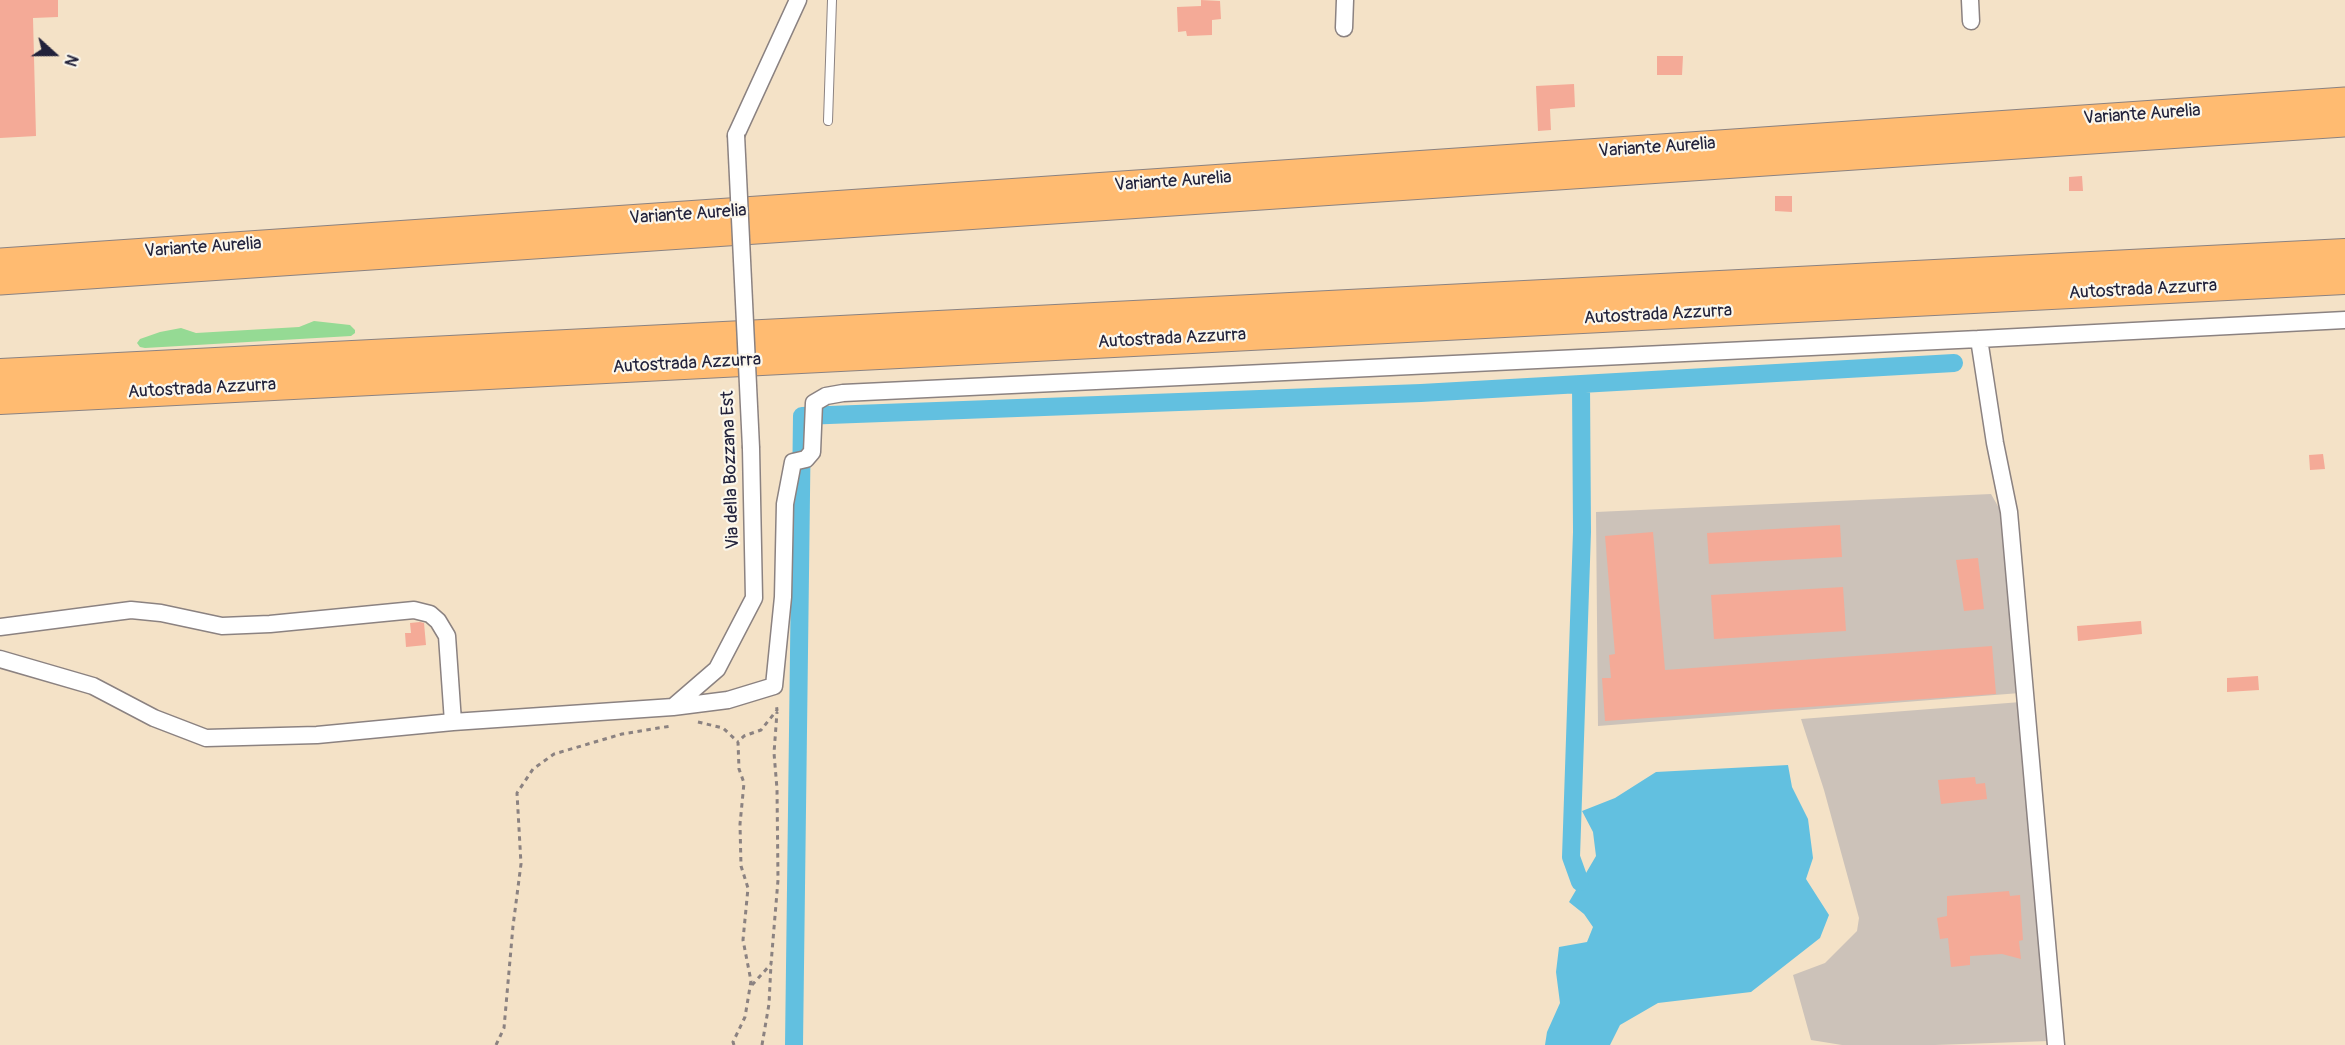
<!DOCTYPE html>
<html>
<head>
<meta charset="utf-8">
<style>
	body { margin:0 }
	#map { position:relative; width:2345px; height:1045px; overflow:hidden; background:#f4e2c7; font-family:Pangolin,sans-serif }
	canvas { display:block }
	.north { position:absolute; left:24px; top:24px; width:60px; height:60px; -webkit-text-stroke:4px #fbf7ec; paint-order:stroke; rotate:111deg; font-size:16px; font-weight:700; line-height:24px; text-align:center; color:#22223b }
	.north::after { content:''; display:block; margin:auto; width:21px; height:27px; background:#22223b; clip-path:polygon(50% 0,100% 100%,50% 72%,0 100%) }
</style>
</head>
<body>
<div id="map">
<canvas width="2345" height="1045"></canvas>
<div class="north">N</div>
</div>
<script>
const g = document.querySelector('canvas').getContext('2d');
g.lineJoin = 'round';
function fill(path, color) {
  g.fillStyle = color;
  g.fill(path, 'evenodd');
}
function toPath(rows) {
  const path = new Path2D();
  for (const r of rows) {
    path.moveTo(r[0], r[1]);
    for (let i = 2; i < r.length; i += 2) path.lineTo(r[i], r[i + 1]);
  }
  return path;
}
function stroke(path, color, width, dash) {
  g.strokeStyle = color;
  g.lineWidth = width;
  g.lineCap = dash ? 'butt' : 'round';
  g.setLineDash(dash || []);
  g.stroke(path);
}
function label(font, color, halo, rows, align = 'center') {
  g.font = font + ' Pangolin,sans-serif';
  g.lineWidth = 4.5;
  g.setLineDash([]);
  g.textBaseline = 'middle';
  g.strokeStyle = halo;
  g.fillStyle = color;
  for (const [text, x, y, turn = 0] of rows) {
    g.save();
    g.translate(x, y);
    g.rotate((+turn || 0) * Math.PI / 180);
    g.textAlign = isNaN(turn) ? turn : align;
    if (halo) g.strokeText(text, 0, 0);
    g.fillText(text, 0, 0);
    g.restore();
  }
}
fill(toPath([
	[1991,494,2003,515,2020,693,1598,726,1596,512],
	[2021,702,2049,1041,1935,1045,1842,1045,1811,1040,1793,975,1825,963,1857,931,1859,918,1824,790,1801,719]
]), '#ccc2b9');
fill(toPath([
	[314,321,350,325,355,330,355,333,351,336,145,348,140,347,137,343,140,339,160,332,181,328,196,333,299,327]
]), '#95da94');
fill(toPath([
	[1788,765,1792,787,1808,819,1813,858,1806,879,1829,915,1820,938,1751,992,1658,1003,1620,1025,1610,1045,1545,1045,1547,1032,1560,1003,1556,972,1559,947,1587,942,1593,927,1584,914,1569,902,1596,856,1593,832,1582,811,1615,798,1656,772]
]), '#62c0e0');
stroke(toPath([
	[1580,882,1571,857,1582,532,1581,384],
	[794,1045,802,416,1421,393,1954,363]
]), '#62c0e0', 18);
fill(toPath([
	[0,0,58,0,58,17,33,18,36,136,0,138],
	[1201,0,1220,1,1221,19,1212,20,1212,35,1187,36,1186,31,1178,32,1177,7,1201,6],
	[1657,56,1683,56,1682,75,1657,75],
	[1574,84,1575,107,1550,109,1551,130,1538,131,1536,86],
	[2082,176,2083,191,2069,191,2069,177],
	[1775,196,1792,196,1792,212,1775,211],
	[2323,454,2325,469,2310,470,2309,455],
	[1840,525,1842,557,1709,564,1707,533],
	[1653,532,1665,670,1992,646,1996,694,1605,721,1602,678,1611,678,1609,655,1615,654,1605,536],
	[1978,558,1984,609,1964,611,1956,560],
	[1843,587,1846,631,1714,639,1711,595],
	[2141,621,2142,634,2078,641,2077,626],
	[420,622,424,623,426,645,406,647,405,633,411,633,410,623],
	[2258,676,2259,690,2227,692,2227,678],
	[1975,777,1976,784,1985,783,1987,799,1941,804,1938,780],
	[2009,891,2010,896,2020,895,2023,940,2019,941,2021,959,2002,954,1970,956,1970,965,1951,967,1948,938,1940,939,1937,918,1947,916,1947,896]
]), '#f4aa97');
const service = toPath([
	[828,121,832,0]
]);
const minor = toPath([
	[1970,0,1971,21],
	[1344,28,1345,0],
	[736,135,798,0],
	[0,627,131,610,161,613,222,626,270,624,414,610,430,614,438,621,447,636,453,722,673,707,728,700,774,686,783,597,785,504,793,462,806,459,812,452,814,403,826,396,843,393,1979,339],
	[0,659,93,686,154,718,206,738,317,735,453,722],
	[673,707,717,669,754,598,751,448],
	[2056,1045,2009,512,1995,443,1979,339,2345,320]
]);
const trunk = toPath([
	[0,262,2345,101],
	[0,281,2345,123]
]);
const motorway = toPath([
	[0,374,2345,254],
	[0,399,2345,279]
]);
stroke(service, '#8b8281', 10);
stroke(minor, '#8b8281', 19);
stroke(trunk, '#8b8281', 29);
stroke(motorway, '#8b8281', 32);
stroke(toPath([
	[698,722,723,728,738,742],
	[752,985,771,964,778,880,777,789,774,753,777,712],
	[496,1045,504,1028,513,926,521,864,517,793,533,769,554,754,622,734,671,726],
	[734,1045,733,1042,745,1017,751,981,743,940,748,888,741,866,740,824,744,783,739,769,738,742,744,736,761,730,777,710,776,703],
	[762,1045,769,1004,771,964]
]), '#8b8281', 3, [4.5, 4.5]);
stroke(service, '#fff', 8);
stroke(minor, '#fff', 16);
stroke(trunk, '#ffbb71', 27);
stroke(motorway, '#ffbb71', 30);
const minorBridge = toPath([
	[736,135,751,448]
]);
stroke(minorBridge, '#8b8281', 19, []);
stroke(minorBridge, '#fff', 16);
label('18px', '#22223b', '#fbf7ec', [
	["Variante Aurelia",2142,115,-4],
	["Variante Aurelia",1657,148,-4],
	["Variante Aurelia",1173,182,-4],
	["Variante Aurelia",688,215,-4],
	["Variante Aurelia",203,248,-4],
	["Autostrada Azzurra",2143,290,-3],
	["Autostrada Azzurra",1658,315,-3],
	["Autostrada Azzurra",1172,339,-3],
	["Autostrada Azzurra",687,364,-3],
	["Autostrada Azzurra",202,389,-3],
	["Via della Bozzana Est",731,470,-92]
]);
</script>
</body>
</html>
